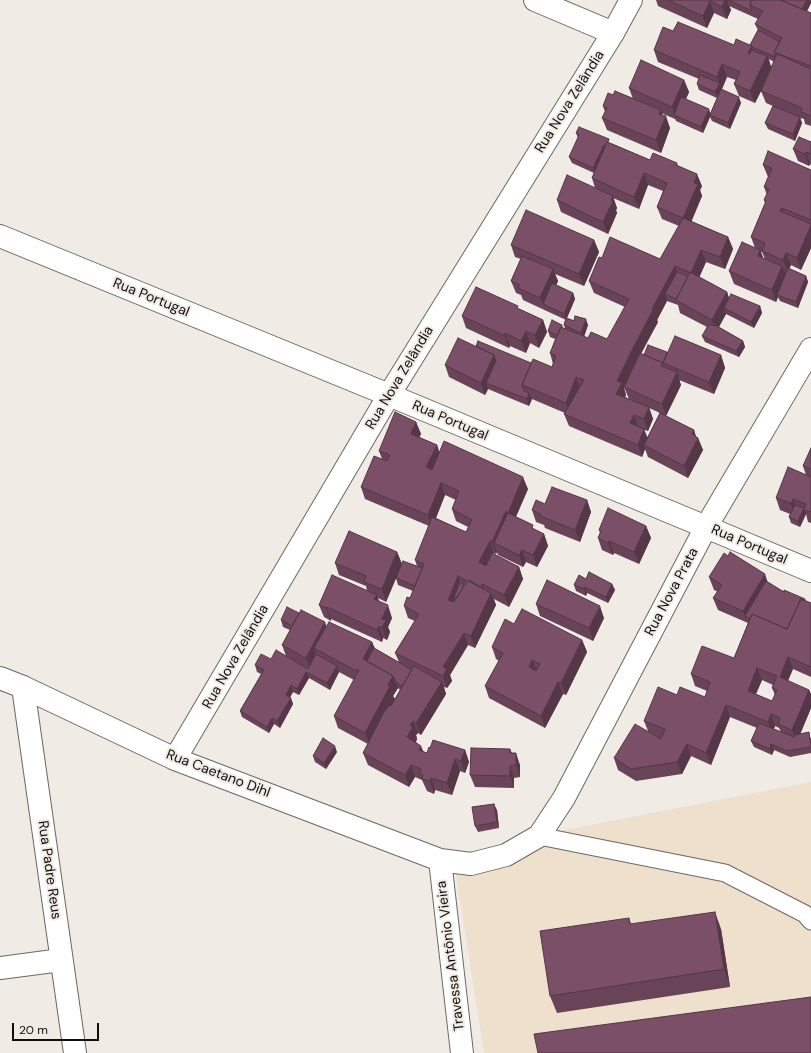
<!DOCTYPE html>
<html>
<head>
<meta charset="utf-8">
<style>
	body { margin:0 }
	#map { position:relative; width:811px; height:1053px; overflow:hidden; background:#f0ebe4; font-family:"DM Sans",sans-serif }
	canvas { display:block }
	.scale { position:absolute; left:12px; top:1023px; width:87px; height:18px; box-sizing:border-box; border:2px solid #100e0c; border-top:0; padding-left:5px; font-size:12px; line-height:14px; white-space:nowrap; color:#100e0c; -webkit-text-stroke:3px #f0ebe4; paint-order:stroke }
</style>
</head>
<body>
<div id="map">
<canvas width="811" height="1053"></canvas>
<div class="scale">20 m</div>
</div>
<script>
const g = document.querySelector('canvas').getContext('2d');
g.lineJoin = 'round';
function fill(path, color) {
  g.fillStyle = color;
  g.fill(path, 'evenodd');
}
function toPath(rows) {
  const path = new Path2D();
  for (const r of rows) {
    path.moveTo(r[0], r[1]);
    for (let i = 2; i < r.length; i += 2) path.lineTo(r[i], r[i + 1]);
  }
  return path;
}
function stroke(path, color, width, dash) {
  g.strokeStyle = color;
  g.lineWidth = width;
  g.lineCap = dash ? 'butt' : 'round';
  g.setLineDash(dash || []);
  g.stroke(path);
}
function label(font, color, halo, rows, align = 'center') {
  g.font = font + ' "DM Sans",sans-serif';
  g.lineWidth = 4;
  g.setLineDash([]);
  g.textBaseline = 'middle';
  g.strokeStyle = halo;
  g.fillStyle = color;
  for (const [text, x, y, turn = 0] of rows) {
    g.save();
    g.translate(x, y);
    g.rotate((+turn || 0) * Math.PI / 180);
    g.textAlign = isNaN(turn) ? turn : align;
    if (halo) g.strokeText(text, 0, 0);
    g.fillText(text, 0, 0);
    g.restore();
  }
}
fill(toPath([
	[811,782,811,1053,484,1053,454,862,539,835]
]), '#eee0cd');
const lane = toPath([
	[539,836,725,873,805,914,811,921]
]);
const street = toPath([
	[0,236,389,395,613,33],
	[23,687,75,1053],
	[175,759,440,860,471,864,506,855,539,836,564,798,706,527,811,571],
	[440,860,462,1053],
	[0,968,61,960]
]);
const secondary = toPath([
	[535,0,613,33,631,0],
	[0,678,23,687,175,759,389,395,706,527,811,349]
]);
stroke(lane, '#6c6861', 19);
stroke(street, '#6c6861', 24);
stroke(secondary, '#6c6861', 24);
stroke(lane, '#fff', 17);
stroke(street, '#fff', 22);
stroke(secondary, '#fff', 22);
fill(toPath([
	[656,0,811,0,811,3,807,11,811,13,811,126,805,124,804,119,800,118,802,123,795,141,768,129,765,123,773,106,766,103,761,91,764,85,755,103,739,96,734,84,736,80,727,77,722,88,722,90,741,103,730,129,712,121,710,117,703,133,676,121,675,119,661,113,670,128,661,153,607,130,602,118,605,112,603,106,613,95,633,99,629,88,684,80,689,92,686,99,710,114,717,98,699,90,697,84,699,79,658,62,654,50,673,31,734,45,750,45,758,30,755,24,758,19,729,6,731,10,727,19,714,13,707,28,658,6],
	[769,59,774,62,771,67],
	[576,133,611,143,650,160,677,163,678,166,702,186,700,190,702,196,691,221,728,237,733,249,725,269,706,262,699,277,727,292,729,298,760,306,762,313,754,328,726,314,719,327,743,341,745,347,739,357,705,342,702,336,707,327,680,313,678,305,667,301,657,320,658,322,641,354,644,355,667,352,721,355,725,368,714,394,679,380,681,385,666,416,694,430,696,437,698,438,703,450,688,478,648,457,645,449,642,457,569,426,564,414,565,413,532,399,529,406,488,389,485,395,449,377,445,365,476,346,531,363,552,367,553,364,550,353,555,339,550,337,548,331,563,328,565,328,564,325,566,320,523,300,521,295,516,293,511,281,521,259,515,257,511,245,594,240,599,252,584,286,555,274,558,281,556,285,573,293,575,299,567,318,588,325,584,337,588,338,607,339,625,307,594,293,589,281,602,258,660,259,679,226,662,219,657,207,663,191,648,185,639,209,613,198,617,208,616,210,617,213,608,234,561,212,557,200,595,188,592,178,594,173,572,163,569,157,578,138],
	[624,387,629,399,625,397,626,395,624,388],
	[649,408,660,413,647,438,644,430,648,431,653,419],
	[811,141,811,165,810,164,809,166,798,161,793,149,811,142],
	[763,165,811,170,811,248,801,270,791,265,789,269,806,276,808,282,798,308,780,301,778,297,776,302,734,284,729,271,755,248,751,237,765,203,764,200,767,195,764,187,768,177],
	[761,252,762,252,765,259,763,258],
	[519,309,543,320,547,332,539,348,530,343,526,353,510,346,509,348,466,328,462,316],
	[416,422,421,434,419,437,437,445,439,452,528,489,516,517,535,530,544,534,548,546,537,567,526,562,523,567,498,555,497,552,496,554,494,553,494,554,519,567,523,579,509,607,494,599,496,605,475,648,468,645,450,675,452,681,447,688,444,687,446,694,421,735,418,733,416,735,417,739,416,742,424,752,427,753,430,748,465,750,469,762,465,773,460,771,452,795,435,790,434,794,427,791,422,780,415,777,409,787,368,765,363,753,368,744,338,728,334,716,354,680,339,672,330,690,309,678,299,695,293,692,290,697,293,704,280,728,274,724,269,733,242,717,240,711,261,674,257,672,255,665,271,659,286,656,282,645,290,630,283,627,281,620,299,613,326,626,372,642,375,649,399,662,395,653,415,621,408,618,404,606,410,598,413,591,398,585,396,578,417,566,415,560,429,526,365,499,361,487,382,459,379,451],
	[445,495,456,500,452,509,456,521,468,527,466,532,436,518],
	[398,688,400,690,391,706,395,699,393,696],
	[811,448,811,523,808,522,806,514,800,527,791,523,789,517,790,514,780,510,776,498,806,475,803,466],
	[587,500,591,512,580,542,545,528,544,525,536,522,532,510,545,504],
	[646,526,651,538,639,564,614,553,613,555,602,550,598,538,600,533,599,530],
	[397,552,402,564,386,602,378,598,379,602,392,618,388,627,390,632,387,640,383,638,382,642,331,619,331,621,324,617,319,605,367,591,366,586,339,575,335,563],
	[709,577,768,582,784,592,805,599,806,601,811,603,811,677,793,669,788,681,809,690,811,694,811,708,800,734,811,738,811,753,790,757,774,750,772,755,754,747,751,741,757,728,730,717,711,765,691,756,682,774,636,781,618,770,614,758,648,731,644,721,677,695,705,697,707,691,695,686,691,674,734,658,748,623,718,610,713,598,718,592,714,590],
	[762,680,773,685,772,688,775,695,772,701,756,694],
	[775,726,779,728,781,732,774,729],
	[586,579,612,584,615,590,608,603,587,593,586,596,576,591,574,585],
	[536,604,604,618,593,641,540,616],
	[514,624,582,640,587,652,566,695,563,694,545,728,489,698,485,686,499,661,496,659,492,647],
	[510,749,512,753,520,765,520,777,514,778,514,788,475,787,470,775],
	[337,752,326,769,315,762,313,756],
	[497,810,499,828,478,832,475,826],
	[629,918,631,924,721,929,730,987,557,1013,550,996]
]), '#694459');
fill(toPath([
	[725,0,727,0,731,10,727,19,722,7],
	[807,0,811,0,811,3,803,19,800,13],
	[710,1,714,13,707,28,703,16],
	[752,46,756,58,748,53],
	[767,56,772,69,755,103,750,91],
	[722,64,727,77,718,99,715,92,719,83,717,77],
	[684,80,689,92,678,117,675,115,672,107],
	[739,97,741,103,730,129,728,123],
	[709,109,711,115,710,115,710,117,703,133,701,127],
	[661,110,664,120,666,116,670,128,661,153,656,140,659,114],
	[800,117,802,123,795,141,793,134],
	[604,145,606,151,596,174,593,168],
	[806,152,810,164,809,166,805,154],
	[644,173,648,185,639,209,634,197],
	[697,174,702,186,700,190,702,196,688,230,683,218],
	[613,196,617,208,616,210,617,213,608,234,603,222,611,200],
	[782,208,786,220,780,211],
	[811,225,811,248,801,270,797,258],
	[728,237,733,249,725,269,720,257],
	[594,240,599,252,584,286,579,274],
	[701,250,706,262,696,285,691,273],
	[760,250,765,262,758,256],
	[786,253,791,265,788,272,783,260],
	[675,266,679,278,665,294,667,301,657,320,658,322,636,362,624,388,626,395,621,406,616,394,617,381,652,309],
	[782,266,787,278,777,295,778,297,776,302,772,290],
	[553,269,558,281,547,306,543,304,540,298],
	[806,276,808,282,798,308,796,302],
	[727,292,731,305,724,308,726,314,716,332,712,320],
	[573,293,575,299,566,320,564,314],
	[760,306,762,313,754,328,751,322],
	[586,319,588,325,583,339,581,333],
	[543,320,547,332,539,348,535,335],
	[526,331,530,343,526,353,521,341],
	[505,333,510,346,509,348,505,336],
	[743,341,745,347,739,357,736,351],
	[494,355,498,367,486,383,488,389,485,395,481,383],
	[721,355,725,368,714,394,709,382],
	[677,372,681,385,666,416,662,404],
	[576,377,580,389,570,415,566,403],
	[529,393,532,399,529,406,527,399],
	[649,407,653,419,648,431,644,419],
	[634,415,638,427,630,423],
	[416,422,421,434,415,446,411,434],
	[644,429,649,441,644,445,645,449,642,457,638,445],
	[694,430,697,440,698,438,703,450,688,478,684,466,692,434],
	[437,445,441,457,431,479,426,467],
	[523,477,528,489,512,525,508,513],
	[441,483,445,495,432,528,428,515],
	[793,499,797,511,795,516,791,504],
	[587,500,591,512,580,542,575,530],
	[804,508,806,514,800,527,798,521],
	[506,511,510,524,494,543,497,552,496,554,492,542],
	[646,526,651,538,639,564,634,552],
	[544,534,548,546,537,567,533,555],
	[490,541,494,553,483,574,479,562],
	[609,541,614,553,613,555,608,543],
	[522,550,526,562,523,567,519,555],
	[397,552,402,564,386,602,382,589],
	[519,567,523,579,509,607,504,595],
	[765,574,769,586,745,616,747,623,743,611],
	[458,576,462,589,454,597,456,603,448,600],
	[482,584,487,596,485,599,481,587],
	[612,584,615,590,608,603,606,597],
	[585,587,587,593,586,596,584,589],
	[491,593,496,605,475,648,471,636],
	[377,595,381,607,374,599],
	[388,605,392,618,388,627,390,632,387,640,382,628,382,619],
	[600,606,604,618,593,641,589,628],
	[327,607,331,619,331,621,326,608],
	[325,622,329,634,314,648,317,658,311,670,306,658],
	[379,626,383,638,382,642,377,630],
	[464,633,468,645,450,675,452,681,447,688,443,676,443,667],
	[582,640,587,652,566,695,561,683],
	[372,642,377,654,369,667,363,659],
	[788,657,793,669,784,689,780,677],
	[532,660,537,672,529,667],
	[337,666,339,672,330,690,327,683],
	[757,668,762,680,752,703,748,691],
	[306,672,309,678,299,695,297,689],
	[393,676,398,688,393,696,395,699,370,745,365,733,388,685],
	[442,682,446,694,421,735,416,723],
	[558,682,563,694,545,728,541,716],
	[291,685,293,692,288,701,286,695],
	[809,690,811,694,811,708,797,742,792,730],
	[291,698,293,704,280,728,277,721],
	[726,705,730,717,711,765,706,753],
	[771,714,775,726,772,734,768,722],
	[272,718,274,724,269,733,267,727],
	[413,721,418,733,416,735,417,739,412,749,407,737,410,725],
	[687,744,691,756,682,774,677,762],
	[771,744,774,750,772,755,770,749],
	[335,746,337,752,326,769,324,763],
	[421,746,426,758,419,750],
	[465,750,469,762,465,773,461,761],
	[516,753,520,765,520,777,516,765],
	[455,759,460,771,452,795,447,783],
	[411,765,415,777,409,787,405,775],
	[510,766,514,778,514,788,510,776],
	[431,778,435,790,434,794,430,781],
	[494,804,497,810,499,828,497,822],
	[715,912,721,929,730,987,724,969]
]), '#553748');
const building = toPath([
	[668,0,725,0,722,7,710,1,703,16,668,0],
	[728,0,752,0,750,5,752,11,728,0],
	[752,0,781,0,811,13,811,66,774,52,782,38,755,24,763,11,750,5,752,0],
	[781,0,807,0,802,9,781,0],
	[678,22,734,45,736,39,752,46,748,53,750,54,751,50,767,56,750,91,734,84,740,72,722,64,717,77,654,50,663,27,673,31,678,22],
	[758,30,780,42,774,52,776,57,752,47,752,46,750,45,758,30],
	[777,54,811,69,811,116,801,112,802,108,761,91,777,54],
	[641,60,684,80,672,107,629,88,641,60],
	[700,75,720,83,715,92,697,84,700,75],
	[721,89,739,97,728,123,710,115,721,89],
	[615,91,661,110,659,114,666,116,656,140,602,118,607,108,603,106,608,93,613,95,615,91],
	[681,97,709,109,701,127,674,115,681,97],
	[773,106,800,117,793,134,765,123,773,106],
	[579,127,609,139,608,142,607,142,605,146,604,145,593,168,569,157,579,135,576,133,579,127],
	[799,137,811,142,811,141,811,154,806,152,805,154,793,149,799,137],
	[607,142,650,160,653,153,677,163,676,165,697,174,694,183,698,184,683,218,657,207,667,183,644,173,634,197,592,178,607,142],
	[768,151,811,170,811,220,782,208,780,211,811,224,811,225,797,258,786,253,783,260,762,251,765,243,751,237,766,201,764,200,769,189,764,187,772,168,763,165,768,151],
	[567,175,613,196,611,200,613,201,603,222,557,200,567,175],
	[526,210,594,240,579,274,511,245,526,210],
	[683,218,728,237,720,257,701,250,691,273,675,266,652,309,653,310,632,350,617,381,622,383,616,394,649,407,644,419,634,415,630,423,644,429,638,445,564,414,584,380,576,377,566,403,522,385,533,359,552,367,556,356,550,353,561,327,588,338,591,332,607,339,629,299,589,281,599,257,602,258,610,237,660,259,683,218],
	[742,242,760,250,758,256,782,266,772,290,729,271,742,242],
	[522,256,553,269,540,298,518,288,520,285,511,281,522,256],
	[788,268,806,276,796,302,777,295,788,268],
	[677,272,688,276,676,299,665,294,677,272],
	[690,272,727,292,712,320,676,300,690,272],
	[552,283,573,293,564,314,543,304,552,283],
	[476,287,518,306,517,308,543,320,535,335,526,331,521,341,505,333,505,336,462,316,476,287],
	[731,294,760,306,751,322,724,308,731,294],
	[575,316,586,319,581,333,564,325,566,318,574,321,575,316],
	[552,320,562,325,562,327,561,327,557,335,548,331,552,320],
	[709,324,714,326,715,325,743,341,736,351,702,336,709,324],
	[675,336,721,355,709,382,663,363,675,336],
	[458,338,494,355,481,383,445,365,458,338],
	[478,341,531,363,522,385,524,391,529,393,527,399,486,383,496,361,494,355,476,346,478,341],
	[648,345,667,352,663,363,644,355,648,345],
	[640,353,663,363,661,366,677,372,662,404,624,387,640,353],
	[395,412,416,422,411,434,437,445,426,467,432,470,444,441,523,477,508,513,506,511,492,542,490,541,479,562,486,566,492,553,519,567,504,595,482,584,481,587,469,580,468,581,491,593,471,636,464,633,443,667,447,669,443,676,395,653,419,614,404,606,407,597,410,598,424,564,415,560,432,517,466,532,472,520,452,509,459,491,441,483,428,515,361,487,374,456,387,461,390,455,379,451,395,412],
	[458,576,467,581,454,602,448,600,458,576],
	[660,413,694,430,692,434,698,438,684,466,644,445,660,413],
	[811,448,811,469,803,466,811,448],
	[788,467,811,477,811,512,804,510,806,504,793,499,791,504,790,503,776,498,788,467],
	[552,487,587,500,575,530,540,516,541,514,532,510,536,500,545,504,552,487],
	[795,505,804,508,798,521,789,517,795,505],
	[608,508,646,526,634,552,609,541,608,543,598,538,601,531,599,530,608,508],
	[508,513,533,525,532,528,544,534,533,555,522,550,519,555,494,543,508,513],
	[349,531,397,552,382,589,364,582,366,576,335,563,349,531],
	[730,552,765,574,743,611,713,598,722,585,709,577,724,553,728,556,730,552],
	[403,561,422,568,415,586,396,578,403,561],
	[589,572,612,584,606,597,585,587,584,589,574,585,579,575,586,579,589,572],
	[332,575,377,595,374,599,388,605,382,619,386,620,382,628,379,626,377,630,327,607,326,608,319,605,332,575],
	[547,580,600,606,589,628,536,604,547,580],
	[766,581,784,592,784,590,805,599,804,601,801,599,787,629,752,614,750,619,745,616,766,581],
	[460,582,464,585,457,598,454,597,460,582],
	[801,599,811,603,811,667,788,657,780,677,809,690,792,730,778,724,780,718,771,714,768,722,726,705,706,753,687,744,677,762,631,769,614,758,635,724,661,739,665,729,644,721,658,687,677,695,680,687,705,697,710,682,691,674,702,646,734,658,752,614,787,629,801,599],
	[757,668,777,676,772,688,777,690,772,701,748,691,757,668],
	[287,607,299,613,292,626,281,620,287,607],
	[522,609,582,640,561,683,558,682,541,716,485,686,503,653,492,647,505,619,514,624,522,609],
	[532,660,540,664,536,671,529,667,532,660],
	[301,610,325,622,306,658,282,645,301,610],
	[329,622,372,642,363,659,393,676,388,685,390,686,365,733,334,716,359,670,357,669,356,671,314,648,329,622],
	[374,648,412,670,402,686,396,682,393,676,367,661,374,648],
	[276,650,308,669,316,654,337,666,327,683,306,672,297,689,291,685,286,695,291,698,277,721,272,718,267,727,240,711,264,670,255,665,261,654,271,659,276,650],
	[414,666,442,682,416,723,413,721,410,725,413,727,407,737,421,746,419,750,427,753,429,747,430,748,433,740,465,750,461,761,455,759,447,783,431,778,430,781,422,779,423,775,420,774,421,769,411,765,405,775,363,753,384,712,390,705,391,706,414,666],
	[759,723,794,737,795,735,809,732,811,747,787,751,771,744,770,749,751,741,759,723],
	[323,738,335,746,324,763,313,756,323,738],
	[471,748,510,749,510,753,516,753,516,765,510,766,510,776,470,775,471,748],
	[494,804,497,822,475,826,472,807,494,804],
	[715,912,724,969,550,996,540,931,629,918,630,924,715,912],
	[811,997,811,1053,538,1053,534,1034,811,997]
]);
fill(building, '#7a4f67');
stroke(building, '#553748', 1);
label('14px', '#100e0c', '#f0ebe4', [
	["Rua Nova Zelândia",570,102,-58],
	["Rua Portugal",151,298,22],
	["Rua Nova Zelândia",400,378,-59],
	["Rua Portugal",450,421,23],
	["Rua Portugal",749,545,23],
	["Rua Nova Prata",672,592,-62],
	["Rua Nova Zelândia",236,657,-60],
	["Rua Caetano Dihl",218,774,21],
	["Rua Padre Reus",49,870,82],
	["Travessa Antônio Vieira",451,956,-97]
]);
</script>
</body>
</html>
